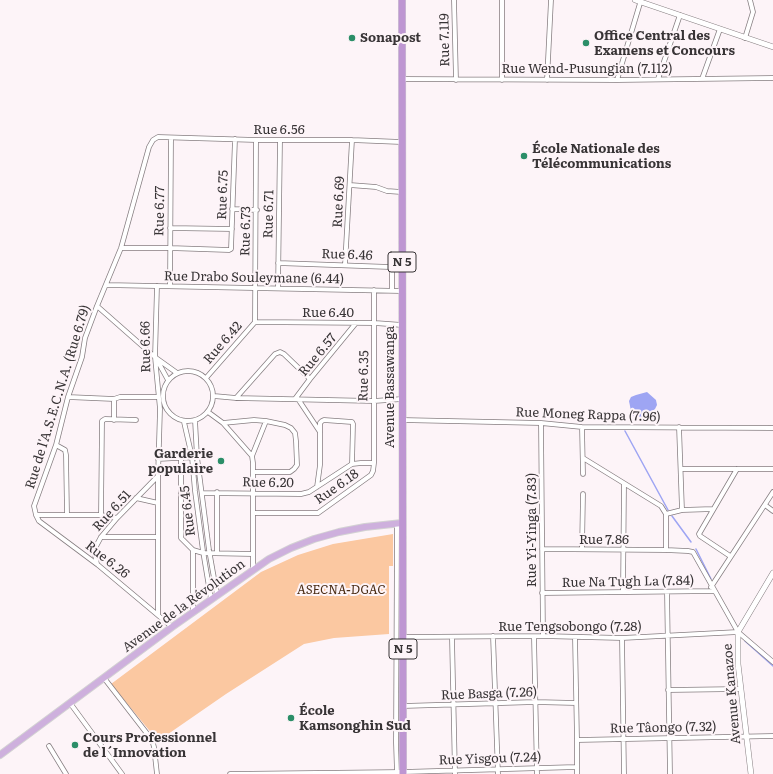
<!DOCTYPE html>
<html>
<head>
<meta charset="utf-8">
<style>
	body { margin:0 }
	canvas { display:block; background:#fdf4f8 }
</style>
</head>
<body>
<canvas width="773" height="774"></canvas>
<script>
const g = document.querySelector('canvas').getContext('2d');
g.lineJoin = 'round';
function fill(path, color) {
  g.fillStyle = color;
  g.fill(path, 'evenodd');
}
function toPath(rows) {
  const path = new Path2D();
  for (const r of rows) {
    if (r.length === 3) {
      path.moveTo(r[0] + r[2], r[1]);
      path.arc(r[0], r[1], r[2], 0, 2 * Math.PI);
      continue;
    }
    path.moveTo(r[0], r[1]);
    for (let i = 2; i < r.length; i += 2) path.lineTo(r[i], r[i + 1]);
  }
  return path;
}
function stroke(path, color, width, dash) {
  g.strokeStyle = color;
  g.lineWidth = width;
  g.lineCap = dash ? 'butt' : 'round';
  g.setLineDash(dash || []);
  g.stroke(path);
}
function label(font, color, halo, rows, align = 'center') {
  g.font = font + ' Literata,serif';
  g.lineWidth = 4;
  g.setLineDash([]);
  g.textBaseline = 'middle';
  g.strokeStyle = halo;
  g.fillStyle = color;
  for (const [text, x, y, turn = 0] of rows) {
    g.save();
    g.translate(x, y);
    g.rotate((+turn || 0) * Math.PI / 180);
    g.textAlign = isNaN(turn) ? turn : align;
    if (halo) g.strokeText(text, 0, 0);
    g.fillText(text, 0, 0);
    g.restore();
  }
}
fill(toPath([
	[393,534,393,566,389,566,389,634,334,638,304,644,226,694,158,741,111,684,261,572,298,555,333,544]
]), '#fbc8a1');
fill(toPath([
	[647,392,656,400,657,405,655,409,644,417,632,416,629,401,631,397,636,395]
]), '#9ea5f3');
stroke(toPath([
	[625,431,668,510],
	[672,516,691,542],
	[696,549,711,579],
	[745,641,773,666]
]), '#9ea5f3', 1.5);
const minor = toPath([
	[454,0,456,80],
	[502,0,502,80],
	[745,38,753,12,750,0],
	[402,79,617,80,773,78],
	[658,79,680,15],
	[702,79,720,29],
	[547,80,551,0],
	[617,80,641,0],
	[350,185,376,187,387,191,401,192],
	[232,209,257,210],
	[170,228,232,229],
	[121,248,170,248,229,250,231,249,235,139],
	[278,263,390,267,392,270,392,290],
	[345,265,352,140],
	[107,285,401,291],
	[170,285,171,138],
	[157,286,155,357,160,409,158,476,158,615],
	[278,288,280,140],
	[97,306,156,358,177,373],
	[255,322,256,140],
	[255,322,375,323,402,325],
	[157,360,168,380],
	[188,396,25],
	[206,378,255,322],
	[214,396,236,398,374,401,402,399],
	[68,397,114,399,120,397,159,397],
	[236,398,275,354,280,352,284,354,310,379],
	[114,399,114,420],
	[295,399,310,379,356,323],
	[298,399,320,432],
	[208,412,223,423,252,456,253,463,253,569],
	[195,420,197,457,209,550,217,595],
	[402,420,541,423,582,427,773,428],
	[184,422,192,457,195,491,203,551,211,599],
	[223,423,254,420,266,421,285,425,291,428,295,433,296,441,297,465,294,469,290,472,253,472],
	[541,423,543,636],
	[582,427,583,474],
	[679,427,682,510],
	[56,445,65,450,66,455,67,514],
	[252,456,266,421],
	[181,458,181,538,193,550,203,553,253,554],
	[583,458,661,506,666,514,666,550],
	[158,459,194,457],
	[681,469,773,469],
	[317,487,320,465,320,423,322,421,324,420,352,422,353,424,352,464],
	[202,493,301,494,309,492,352,464,361,463,374,463],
	[136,498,158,503],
	[765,505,773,511],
	[253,513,318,513,371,475,373,471,374,463,374,290],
	[666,514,682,510,713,509],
	[36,515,101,515,117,518],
	[101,515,102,421,105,419,136,420],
	[101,537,158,537],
	[542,549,666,550,688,551,693,552,738,632,773,662],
	[582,549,583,494],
	[217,553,217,492],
	[730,556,700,536,699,534,737,469],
	[97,564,94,550,101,537,117,518,158,476],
	[711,587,773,492],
	[623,592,624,484],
	[667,592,670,774],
	[542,593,714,591],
	[193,613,193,550],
	[172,627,98,565,39,521,36,515,34,506,56,445,68,397,82,357,85,338,97,306,121,248,149,147,153,140,158,137,256,140,352,140,401,142],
	[493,636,498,774],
	[403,637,543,636,622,638,738,632],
	[534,637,537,774],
	[575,637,577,740,577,774],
	[452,638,455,774],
	[622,638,624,774],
	[104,678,152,740,154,747,157,774],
	[668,690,740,689],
	[70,703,122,774],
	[403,706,535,702,576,703],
	[577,740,773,736],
	[49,746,66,774],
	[397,773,396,743,397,523],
	[230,774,403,772,576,767]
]);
const tertiary = toPath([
	[635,0,773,47],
	[751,774,738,664,738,632,773,573]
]);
const primary = toPath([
	[0,755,172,627,269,559,291,548,314,539,339,532,365,527,402,523]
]);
const trunk = toPath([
	[402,0,403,774]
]);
stroke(minor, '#867e81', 5.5);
stroke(tertiary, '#867e81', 6);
stroke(primary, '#d3d2d3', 8);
stroke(trunk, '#d3d2d3', 8);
stroke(minor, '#fff', 4);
stroke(tertiary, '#fff', 5);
stroke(primary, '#ceb0dd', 6);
stroke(trunk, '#be96d2', 7);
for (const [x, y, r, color] of [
	[352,38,4,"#2b8e68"],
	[586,43,4,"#2b8e68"],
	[524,156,4,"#2b8e68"],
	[221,461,4,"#2b8e68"],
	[291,718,4,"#2b8e68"],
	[75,745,4,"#2b8e68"]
]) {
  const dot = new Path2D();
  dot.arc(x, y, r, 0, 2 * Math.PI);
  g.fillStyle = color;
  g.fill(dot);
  stroke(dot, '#fdf4f8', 1.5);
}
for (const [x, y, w] of [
	[402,262,28],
	[403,649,28]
]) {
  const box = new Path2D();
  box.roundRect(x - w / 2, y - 10, w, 20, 3);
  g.fillStyle = '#fdf4f8';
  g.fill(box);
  stroke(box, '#383436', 1);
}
label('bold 12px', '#383436', null, [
	["N 5",402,262],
	["N 5",403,649]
]);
label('bold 13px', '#383436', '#fdf4f8', [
	["Office Central des",594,36],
	["Examens et Concours",594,51],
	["Sonapost",360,38],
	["École Nationale des",532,149],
	["Télécommunications",532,164],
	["Garderie",213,454,"right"],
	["populaire",213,469,"right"],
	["École",299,711],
	["Kamsonghin Sud",299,726],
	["Cours Professionnel",83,738],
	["de l´Innovation",83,753]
], 'left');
label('13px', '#383436', '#fdf4f8', [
	["Rue 7.119",445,40,-91],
	["Rue Wend-Pusungian (7.112)",587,69],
	["Rue 6.56",279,130],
	["Rue 6.75",223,195,-88],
	["Rue 6.69",339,202,-87],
	["Rue 6.77",160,211,-89],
	["Rue 6.71",269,214,-89],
	["Rue 6.73",246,231,-89],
	["Rue 6.46",347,255,2],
	["Rue Drabo Souleymane (6.44)",254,278,1],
	["Rue 6.40",328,313],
	["Rue 6.42",223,343,-49],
	["Rue 6.66",146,347,-91],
	["Rue 6.57",318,355,-50],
	["Rue 6.35",364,376,-89],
	["Avenue Bassawanga",390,387,-90],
	["Rue de l'A.S.E.C.N.A. (Rue 6.79)",58,397,-73],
	["Rue Moneg Rappa (7.96)",588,415,2],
	["Rue 6.20",268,483,1],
	["Rue 6.18",337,487,-35],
	["Rue 6.51",112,511,-48],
	["Rue 6.45",188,511,-97],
	["Rue Yi-Yinga (7.83)",532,530,-90],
	["Rue 7.86",604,540],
	["Rue 6.26",107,560,38],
	["Rue Na Tugh La (7.84)",628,582,-1],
	["Avenue de la Révolution",184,606,-36],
	["Rue Tengsobongo (7.28)",570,627],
	["Rue Basga (7.26)",489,694,-2],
	["Avenue Kanazoe",732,694,-95],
	["Rue Tâongo (7.32)",663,728,-1],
	["Rue Yisgou (7.24)",490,759,-2]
]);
label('italic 13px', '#492c14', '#fdf4f8', [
	["ASECNA-DGAC",341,590]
]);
</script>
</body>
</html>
